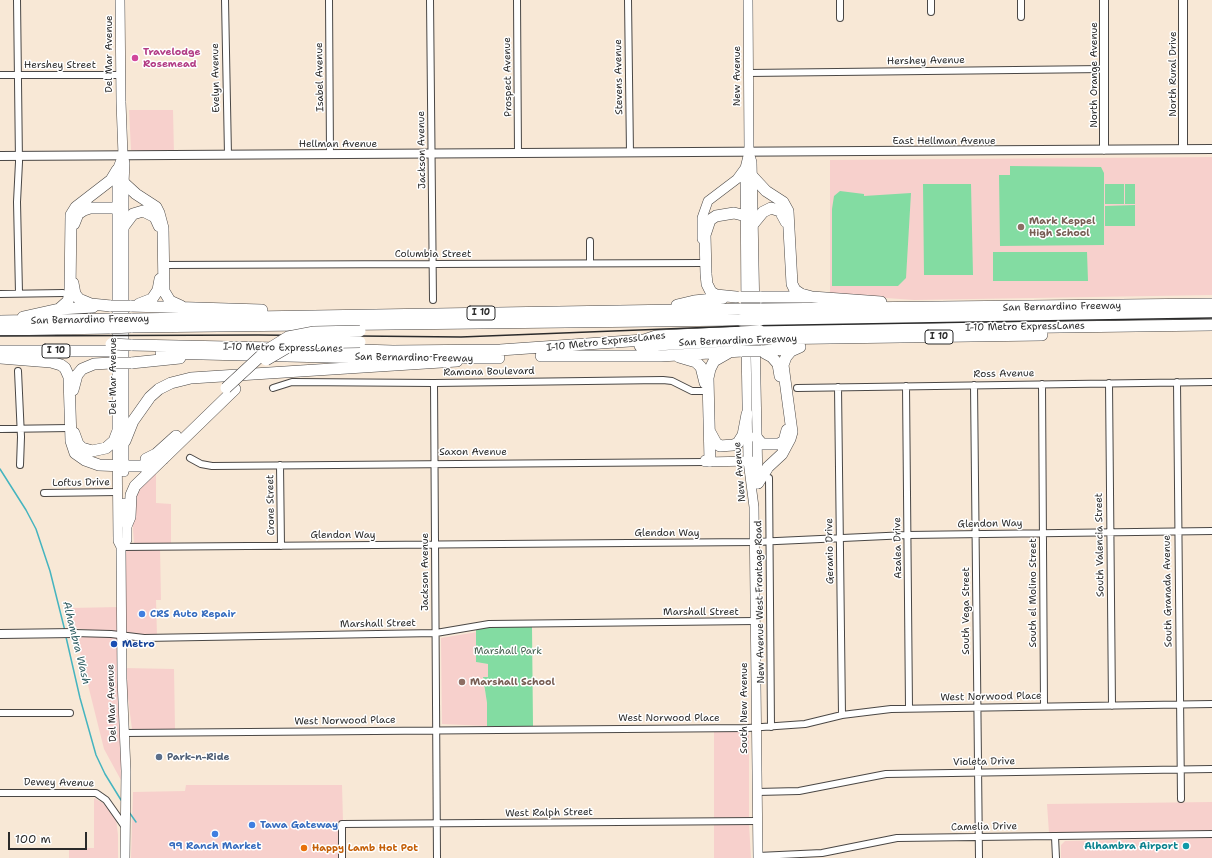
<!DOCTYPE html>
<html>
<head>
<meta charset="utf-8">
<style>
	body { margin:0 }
	#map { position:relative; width:1212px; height:858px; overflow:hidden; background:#f8e8d6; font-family:"Shantell Sans",sans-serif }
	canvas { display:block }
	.scale { position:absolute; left:8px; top:832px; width:79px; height:18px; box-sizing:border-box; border:2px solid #2b2b2b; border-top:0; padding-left:5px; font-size:12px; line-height:14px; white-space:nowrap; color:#2b2b2b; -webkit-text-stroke:3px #fff; paint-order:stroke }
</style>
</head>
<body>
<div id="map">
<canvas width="1212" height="858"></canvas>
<div class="scale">100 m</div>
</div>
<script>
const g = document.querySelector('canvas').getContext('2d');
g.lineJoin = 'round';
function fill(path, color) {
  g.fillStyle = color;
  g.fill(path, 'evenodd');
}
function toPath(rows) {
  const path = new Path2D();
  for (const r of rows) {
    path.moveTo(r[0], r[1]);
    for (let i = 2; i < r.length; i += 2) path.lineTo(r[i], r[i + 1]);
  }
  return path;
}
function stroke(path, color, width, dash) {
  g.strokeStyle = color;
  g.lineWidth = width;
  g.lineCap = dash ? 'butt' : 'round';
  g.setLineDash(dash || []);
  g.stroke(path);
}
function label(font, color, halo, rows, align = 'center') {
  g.font = font + ' "Shantell Sans",sans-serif';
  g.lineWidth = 3;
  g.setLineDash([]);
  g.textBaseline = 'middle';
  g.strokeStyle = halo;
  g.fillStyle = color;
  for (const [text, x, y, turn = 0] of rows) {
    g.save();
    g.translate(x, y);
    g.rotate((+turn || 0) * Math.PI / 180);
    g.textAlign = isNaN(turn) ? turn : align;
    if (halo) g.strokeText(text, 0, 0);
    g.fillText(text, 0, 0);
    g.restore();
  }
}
fill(toPath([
	[129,110,173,110,174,154,131,150],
	[1212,157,1212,295,914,300,830,294,830,160],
	[156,471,156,503,171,504,171,545,134,543,132,516,137,490],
	[160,547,161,600,156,600,157,636,124,634,123,548],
	[120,607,121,634,75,628,70,608],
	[477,632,476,662,488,664,488,677,483,677,487,703,487,726,442,724,441,638],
	[112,635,120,636,122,782,104,749,76,637],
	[124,668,174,669,175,729,132,729],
	[714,731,749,731,749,817,714,818],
	[186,785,342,785,343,821,338,824,338,858,131,858,133,792,185,791],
	[94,798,103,803,116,819,118,835,118,858,69,858,69,848,94,848],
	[1212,802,1212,831,1049,833,1047,804],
	[714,824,749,824,751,858,714,858],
	[1212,838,1212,858,1061,858,1061,845,1065,841]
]), '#f7d0cc');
fill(toPath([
	[1010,166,1101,167,1104,173,1104,245,1000,246,999,175,1010,175],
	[923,184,971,184,973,275,924,275],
	[1105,184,1124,184,1124,204,1105,204],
	[1125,184,1135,184,1135,204,1125,204],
	[840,191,864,194,864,196,911,193,906,278,898,286,832,286,832,209,834,196],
	[1135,205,1135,226,1105,226,1105,206],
	[993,252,1087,252,1088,281,993,281],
	[488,626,532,627,533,726,487,726,487,703,483,677,488,677,488,664,476,662,476,628]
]), '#83dca2');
stroke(toPath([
	[0,469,26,510,36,529,50,571,65,631],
	[66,637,80,698,96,755,105,774,121,800],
	[129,812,136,822]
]), '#45b4bf', 1.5);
const minor = toPath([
	[17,0,19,162,17,202,19,293],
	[225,0,228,155],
	[329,0,330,154],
	[430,0,433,300],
	[517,0,518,154],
	[628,0,630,153],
	[840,0,840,18],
	[931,0,931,12],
	[1021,0,1021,17],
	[748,73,1104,69],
	[0,75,121,75],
	[590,241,590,263],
	[163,265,702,263],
	[0,294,63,293],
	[18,371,21,437,20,465],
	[1177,382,1181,799],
	[434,383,437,858],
	[1109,383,1112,706],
	[1042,384,1044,706],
	[974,385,979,858],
	[906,386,909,708],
	[838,387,842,715],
	[273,388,292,382,434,383,663,380,672,381,692,391,705,391],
	[797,388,1212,382],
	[0,429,70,428],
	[190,458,201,464,212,466,705,462],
	[280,465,281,546],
	[769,478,771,727],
	[44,493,118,492],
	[121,547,755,542,908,535,1212,531],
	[74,633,111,634,144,638,436,633,489,624,755,621],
	[0,713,70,713],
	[124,733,748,728,805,724,842,715,891,709,1212,704],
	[757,792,799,791,886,774,1212,769],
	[0,793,96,793,106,800,125,827],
	[1055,837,1056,858],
	[758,856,822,853,897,838,1212,834],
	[342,858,342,824,757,821]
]);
const tertiary = toPath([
	[1183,149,1183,0],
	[1104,150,1104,0],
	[0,156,1212,149],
	[0,634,74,633]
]);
const secondary = toPath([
	[120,0,121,102,123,155,125,163,124,183,124,472],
	[749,153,752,162,755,316],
	[123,155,117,170,117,433,118,541,121,547,122,679,126,771,125,858],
	[702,239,702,218,708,201,737,179,745,168],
	[746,315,745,168,749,152,748,0],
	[755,333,758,484],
	[746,344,748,461,754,507,758,858],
	[705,460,705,462,752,461],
	[121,547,127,540,127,524,124,503]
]);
const motorway = toPath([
	[753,177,766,191,783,202,788,211,792,284,795,290,801,294,812,297],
	[124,183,136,194,156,207,159,213,163,228,164,291,170,301,181,306],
	[754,223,763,212,771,208,780,211,786,222],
	[74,224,78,214,84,210,90,208,118,208],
	[124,226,133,214,143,211,155,217,159,226],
	[73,283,75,294,79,299,91,304,111,306],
	[736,297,716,295,711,292,707,284,706,274,705,235,710,220,716,216,734,213,746,216],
	[760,297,812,297,881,302],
	[139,304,152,299,158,290,160,279],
	[677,305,694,301,723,298],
	[130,306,262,310],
	[59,309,68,301,70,293,71,215,76,207,111,180,117,170],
	[760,309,1212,304],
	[23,317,59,309,93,307],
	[131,319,741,309],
	[760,320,1212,313],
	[0,321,111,319],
	[131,327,741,320],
	[0,330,111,328],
	[760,331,1212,325],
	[760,339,1042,335],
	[131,345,277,348],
	[640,346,741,340],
	[294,348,393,351,500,350,644,340,656,336,741,332],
	[0,351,111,351],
	[761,351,772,357,778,364,780,376],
	[762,351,796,348],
	[161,353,371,358],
	[541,356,661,356,742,351],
	[679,357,696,362,701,367,705,383],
	[0,358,51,362,61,365,65,368,69,377,71,441,75,453,85,460,99,465,124,466,144,466,163,459],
	[449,358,499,358],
	[131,363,180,358],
	[73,390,77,375,82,369,94,364,111,363],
	[710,432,716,443,720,446,733,445,738,443,743,435,747,414],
	[74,433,78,444,82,448,92,451,106,448,114,441,117,433],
	[756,437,762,444,779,444,784,441,787,430],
	[125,441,133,421,150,397,159,389,171,383,191,378,457,361],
	[146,459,156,454,176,436],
	[710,461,708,378,710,369,714,361,728,353],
	[758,483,768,467,782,454,790,439,792,432,783,365,786,357,791,351,800,347],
	[127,524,130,517,131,495,135,486,235,389]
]);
stroke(minor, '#4a4745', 8);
stroke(tertiary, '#4a4745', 10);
stroke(secondary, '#4a4745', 10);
stroke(motorway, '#4a4745', 12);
stroke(minor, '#fff', 6);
stroke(tertiary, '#fff', 8);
stroke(secondary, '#fff', 9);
stroke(motorway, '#fff', 11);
stroke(toPath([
	[0,336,258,335,461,337,741,326,1212,318]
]), '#2b2b2b', 1.5);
const motorwayBridge = toPath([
	[741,297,760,297],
	[111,306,130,306],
	[741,309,760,309],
	[111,319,131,319],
	[741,320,760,320],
	[111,328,131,327],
	[741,332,760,331],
	[741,340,760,339],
	[111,344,131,345],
	[742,351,761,351],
	[266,360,290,346,304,343,360,342],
	[111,363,131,363],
	[226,388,267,350,288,337,314,332,360,331]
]);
stroke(motorwayBridge, '#4a4745', 12, []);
stroke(motorwayBridge, '#fff', 11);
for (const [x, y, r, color] of [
	[135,58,4,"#d1479c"],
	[1021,227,4,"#8d6e63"],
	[142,614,4,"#3f7fe0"],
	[114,644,4,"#1a4fb4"],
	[462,682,4,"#8d6e63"],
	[159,757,4,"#5c6f8a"],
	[252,825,4,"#3f7fe0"],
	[215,834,4,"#3f7fe0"],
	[1186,846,4,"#0f9aa8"],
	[304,848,4,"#e8710a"]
]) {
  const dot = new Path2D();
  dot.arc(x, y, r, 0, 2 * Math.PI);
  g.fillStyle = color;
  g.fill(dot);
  stroke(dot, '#fff', 1.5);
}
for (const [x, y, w] of [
	[481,313,28],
	[939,337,28],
	[56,351,28]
]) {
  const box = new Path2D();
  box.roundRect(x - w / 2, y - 7, w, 14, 3);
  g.fillStyle = '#fff';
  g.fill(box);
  stroke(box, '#2b2b2b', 1);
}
label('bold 9px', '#2b2b2b', null, [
	["I 10",481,313],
	["I 10",939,337],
	["I 10",56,351]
]);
label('bold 10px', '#b23c85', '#fff', [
	["Travelodge",143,52],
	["Rosemead",143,64]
], 'left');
label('10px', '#2b2b2b', '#fff', [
	["Del Mar Avenue",109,54,-90],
	["Hershey Avenue",926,61,-1],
	["Hershey Street",60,65],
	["North Rural Drive",1173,74,-90],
	["North Orange Avenue",1094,75,-90],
	["New Avenue",737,76,-90],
	["Isabel Avenue",320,77,-91],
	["Prospect Avenue",508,77,-91],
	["Stevens Avenue",619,77,-91],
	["Evelyn Avenue",216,78,-91],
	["East Hellman Avenue",944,141],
	["Hellman Avenue",338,144],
	["Jackson Avenue",422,150,-91],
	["Columbia Street",433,254],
	["San Bernardino Freeway",1062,307,-1],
	["San Bernardino Freeway",90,320,-1],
	["I-10 Metro ExpressLanes",1025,327,-1],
	["San Bernardino Freeway",738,341,-2],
	["I-10 Metro ExpressLanes",606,342,-6],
	["I-10 Metro ExpressLanes",283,348,1],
	["San Bernardino Freeway",414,358,1],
	["Ramona Boulevard",489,372,-1],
	["Ross Avenue",1004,374,-1],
	["Del Mar Avenue",113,376,-90],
	["Saxon Avenue",473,452],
	["New Avenue",740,472,-95],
	["Loftus Drive",81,483,-1],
	["Crone Street",271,505,-91],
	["Glendon Way",990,524,-1],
	["Glendon Way",667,533],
	["Glendon Way",343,535],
	["South Valencia Street",1100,545,-91],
	["Azalea Drive",898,548,-91],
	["Geranio Drive",830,551,-91],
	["Jackson Avenue",425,572,-90],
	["South Granada Avenue",1168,591,-91],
	["South el Molino Street",1033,593,-90],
	["New Avenue West Frontage Road",760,602,-91],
	["South Vega Street",966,611,-90],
	["Marshall Street",701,612],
	["Marshall Street",378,624,-1],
	["West Norwood Place",991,697,-1],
	["Del Mar Avenue",112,703,-92],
	["South New Avenue",744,708,-90],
	["West Norwood Place",669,718],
	["West Norwood Place",345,721,-1],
	["Violeta Drive",984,762,-1],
	["Dewey Avenue",59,783,1],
	["West Ralph Street",549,813,-1],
	["Camelia Drive",984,827,-1]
]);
label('bold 10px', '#785e54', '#fff', [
	["Mark Keppel",1029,221],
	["High School",1029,233],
	["Marshall School",470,682]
], 'left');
label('bold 10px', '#366cbe', '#fff', [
	["CRS Auto Repair",150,614],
	["Tawa Gateway",260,825],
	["99 Ranch Market",215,846,"center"]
], 'left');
label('bold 10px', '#164399', '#fff', [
	["Metro",122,644]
], 'left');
label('10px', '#45604f', '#fff', [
	["Marshall Park",508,651]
]);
label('bold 10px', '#4e5e75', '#fff', [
	["Park-n-Ride",167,757]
], 'left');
label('bold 10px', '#0d838f', '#fff', [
	["Alhambra Airport",1178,846]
], 'right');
label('bold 10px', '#c56008', '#fff', [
	["Happy Lamb Hot Pot",312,848]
], 'left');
label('italic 11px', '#356266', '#fff', [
	["Alhambra Wash",76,643,76]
]);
</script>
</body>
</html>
